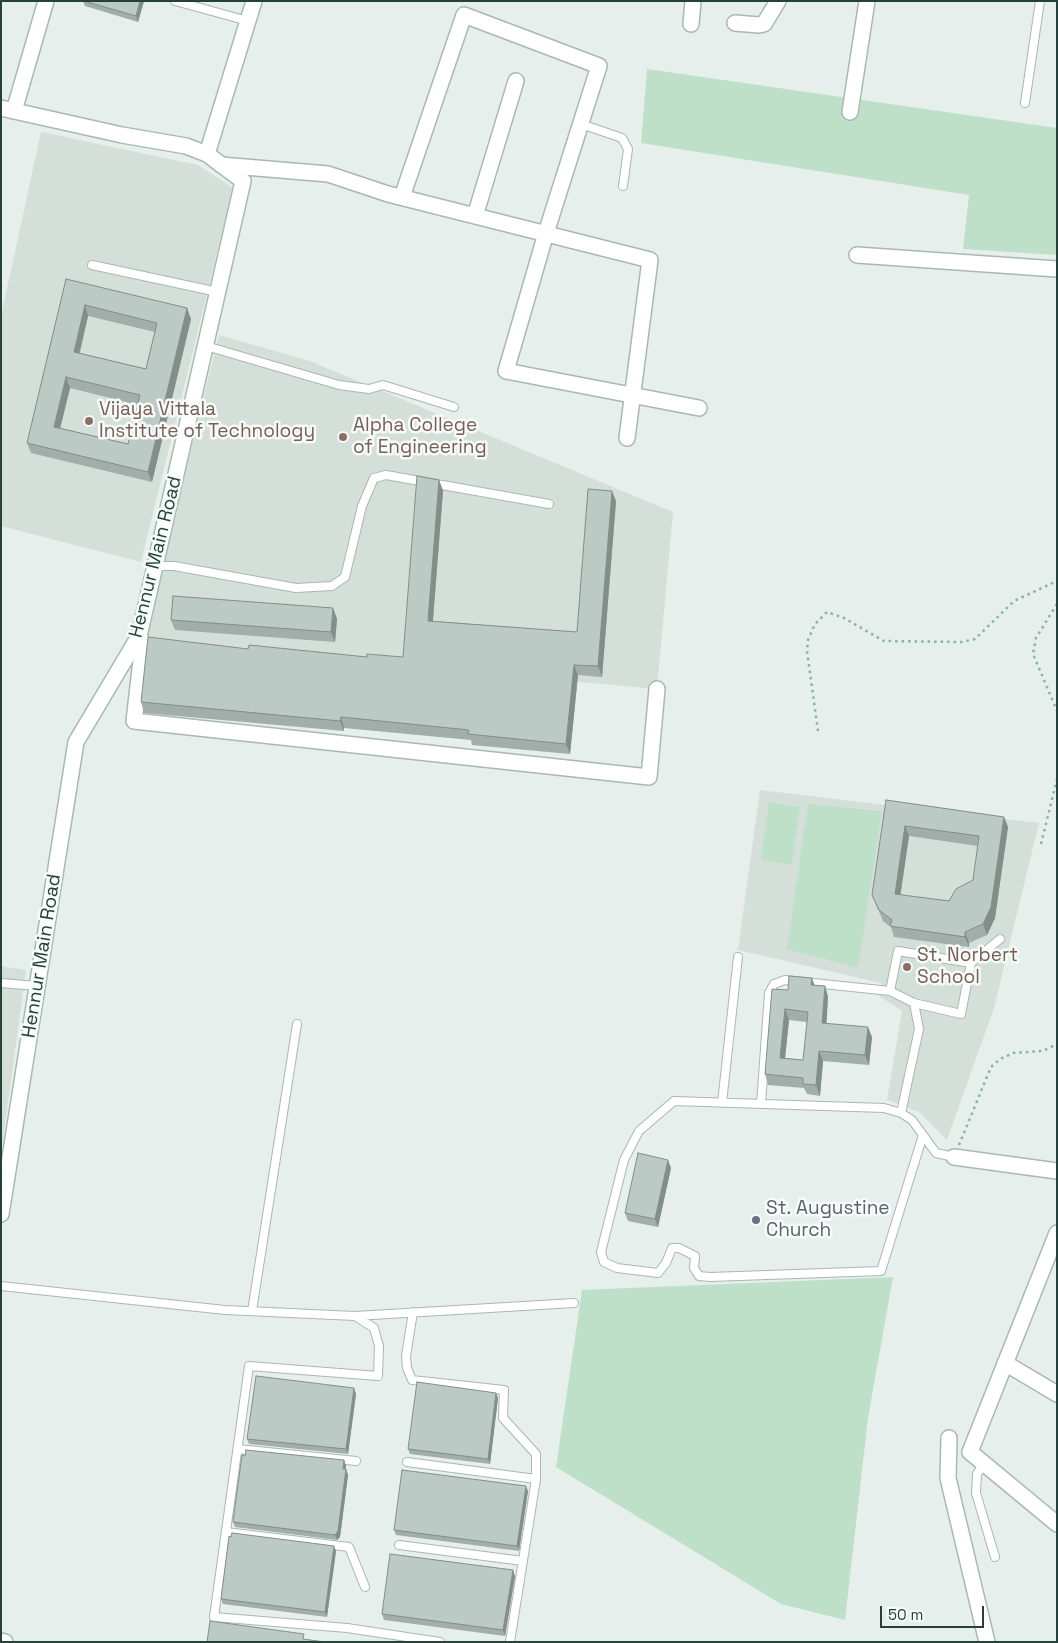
<!DOCTYPE html>
<html>
<head>
<meta charset="utf-8">
<style>
	body { margin:0 }
	#map { position:relative; width:1058px; height:1643px; overflow:hidden; background:#e6efeb; font-family:"Space Grotesk",sans-serif }
	canvas { display:block }
	.frame { position:absolute; inset:0; border:2px solid #24423a; pointer-events:none }
	.scale { position:absolute; left:880px; top:1606px; width:104px; height:22px; box-sizing:border-box; border:2px solid #24423a; border-top:0; padding-left:6px; font-size:15px; line-height:18px; white-space:nowrap; color:#24423a; -webkit-text-stroke:4px #f7fbf9; paint-order:stroke }
</style>
</head>
<body>
<div id="map">
<canvas width="1058" height="1643"></canvas>
<div class="frame"></div>
<div class="scale">50 m</div>
</div>
<script>
const g = document.querySelector('canvas').getContext('2d');
g.lineJoin = 'round';
function fill(path, color) {
  g.fillStyle = color;
  g.fill(path, 'evenodd');
}
function toPath(rows) {
  const path = new Path2D();
  for (const r of rows) {
    path.moveTo(r[0], r[1]);
    for (let i = 2; i < r.length; i += 2) path.lineTo(r[i], r[i + 1]);
  }
  return path;
}
function stroke(path, color, width, dash) {
  g.strokeStyle = color;
  g.lineWidth = width;
  g.lineCap = dash ? 'butt' : 'round';
  g.setLineDash(dash || []);
  g.stroke(path);
}
function label(font, color, halo, rows, align = 'center') {
  g.font = font + ' "Space Grotesk",sans-serif';
  g.lineWidth = 5;
  g.setLineDash([]);
  g.textBaseline = 'middle';
  g.strokeStyle = halo;
  g.fillStyle = color;
  for (const [text, x, y, turn = 0] of rows) {
    g.save();
    g.translate(x, y);
    g.rotate((+turn || 0) * Math.PI / 180);
    g.textAlign = isNaN(turn) ? turn : align;
    if (halo) g.strokeText(text, 0, 0);
    g.fillText(text, 0, 0);
    g.restore();
  }
}
fill(toPath([
	[41,132,198,165,233,188,141,562,1,526,1,316],
	[219,335,310,361,673,512,657,689,143,643],
	[760,790,1039,823,994,1008,947,1140,919,1112,887,1100,902,1011,879,996,881,983,738,950],
	[1,966,26,970,1,1153]
]), '#d4dfda');
fill(toPath([
	[647,69,1057,128,1057,255,963,249,969,195,641,143],
	[769,802,800,807,792,865,761,860],
	[808,804,882,811,858,968,787,949],
	[893,1277,868,1418,845,1620,781,1604,556,1467,582,1290]
]), '#bfe0c8');
const lane = toPath([
	[175,1,248,21],
	[1025,103,1040,1],
	[581,124,622,138,628,149,623,186],
	[92,265,218,292],
	[206,346,339,385,369,389,383,385,454,407],
	[156,566,174,566,296,588,332,586,345,577,362,506,374,478,386,475,549,504],
	[1,983,37,986],
	[890,991,898,951,971,963,1000,939],
	[914,1003,961,1014,971,963],
	[722,1103,738,957],
	[761,1104,769,993,774,984,785,980,890,991,914,1003,919,1029,901,1113],
	[923,1135,881,1271,710,1277,699,1276,694,1268,695,1256,679,1248,672,1248,666,1263,658,1273,617,1268,604,1262,601,1252,624,1160,639,1131,674,1101,884,1108,901,1113,912,1120,936,1153,954,1157],
	[1,1286,225,1310,355,1316,574,1303],
	[252,1311,297,1024],
	[413,1312,406,1356,407,1368,412,1380,504,1390,503,1418,536,1454,536,1479,510,1642],
	[355,1316,374,1328,379,1346,378,1376,249,1366,214,1617,347,1628,440,1642],
	[238,1449,356,1461],
	[407,1462,536,1479],
	[984,1463,977,1474,976,1493,995,1557],
	[226,1532,349,1547,365,1587],
	[399,1545,523,1561]
]);
const street = toPath([
	[735,23,759,25,764,24,778,1],
	[691,24,693,1],
	[1,108,122,135,186,146,207,154],
	[14,111,46,1],
	[850,112,867,1],
	[221,165,328,174,388,194,650,260,627,438],
	[402,197,464,15,599,66,546,233,506,371,699,408],
	[475,216,516,81],
	[857,255,1057,269],
	[139,636,143,643,134,721,649,777,657,689],
	[954,1157,1057,1171],
	[1057,1233,970,1452,1057,1524],
	[1005,1363,1057,1394],
	[949,1438,948,1478,987,1642],
	[1,1641,5,1642]
]);
const secondary = toPath([
	[1,1214,76,742,139,636,243,181,207,154,254,1]
]);
stroke(lane, '#a8b8b2', 10);
stroke(street, '#a8b8b2', 18);
stroke(secondary, '#a4bbb3', 18);
stroke(toPath([
	[1057,604,1036,638,1033,654,1057,711],
	[818,731,807,651,808,640,815,624,827,612,844,618,884,641,962,642,975,639,1014,601,1057,581],
	[1041,844,1057,779],
	[959,1145,991,1067,1000,1059,1013,1053,1043,1051,1057,1044]
]), '#86b3a5', 2.5, [2.5, 4]);
stroke(lane, '#fff', 8);
stroke(street, '#fff', 15);
stroke(secondary, '#fff', 15);
fill(toPath([
	[83,1,144,1,138,22,85,6],
	[66,279,191,319,152,482,31,453,27,443],
	[88,316,155,332,146,369,80,353],
	[70,388,138,405,128,444,60,428],
	[439,480,443,491,433,621,577,632,616,501,602,677,578,675,570,754,472,745,471,740,344,728,344,731,144,713,141,702,248,649,367,657,403,657],
	[333,608,337,619,335,642,175,630,171,620],
	[886,800,1004,817,1008,827,995,918,987,935,969,943,969,947,894,937,891,927,883,921,872,895],
	[909,836,978,846,973,880,949,901,900,895],
	[814,985,825,986,828,997,826,1023,872,1037,869,1065,823,1061,820,1096,807,1094,804,1088,768,1085,765,1074,788,990],
	[789,1020,807,1022,803,1060,785,1058],
	[671,1168,658,1227,628,1221,625,1213],
	[496,1393,498,1398,490,1464,410,1454,408,1449],
	[356,1394,348,1454,249,1444,247,1439],
	[344,1460,346,1466,346,1469,348,1475,340,1537,337,1540,235,1527,233,1522],
	[528,1491,519,1551,396,1535,394,1530],
	[336,1551,327,1617,223,1604,221,1599],
	[515,1576,505,1636,384,1620,382,1614]
]), '#a1aea9');
fill(toPath([
	[140,1,144,1,138,22,136,16],
	[85,305,88,316,77,362,74,352],
	[187,308,191,319,152,482,148,472],
	[66,377,70,388,58,437,54,427],
	[439,480,443,491,432,631,428,621],
	[612,491,616,501,602,677,598,666],
	[333,608,337,619,335,642,331,632],
	[574,665,578,675,570,754,566,744],
	[341,717,344,728,344,731,340,721],
	[1004,817,1008,827,995,918,987,935,983,924],
	[905,826,909,836,899,905,895,894],
	[965,932,969,943,969,947,965,937],
	[812,978,816,989,811,985],
	[825,986,828,997,826,1033,822,1023],
	[785,1009,789,1020,784,1068,780,1058],
	[868,1027,872,1037,869,1065,865,1055],
	[819,1051,823,1061,820,1096,816,1085],
	[668,1160,671,1168,658,1227,655,1219],
	[354,1388,356,1394,348,1454,346,1449],
	[496,1393,498,1398,490,1464,488,1459],
	[344,1460,346,1466,345,1474,343,1469],
	[346,1469,348,1475,340,1537,337,1540,335,1535],
	[526,1486,528,1491,519,1551,517,1546],
	[334,1546,336,1551,327,1617,325,1612],
	[513,1570,515,1576,505,1636,503,1630]
]), '#838d89');
const building = toPath([
	[84,1,140,1,136,16,84,1],
	[66,279,187,308,148,472,27,443,66,279],
	[85,305,157,323,146,369,74,352,85,305],
	[66,377,140,395,128,444,54,427,66,377],
	[417,476,439,480,428,621,577,632,588,489,612,491,598,666,574,665,566,744,468,734,469,730,341,717,340,721,141,702,148,637,248,649,249,645,367,657,367,654,403,657,417,476],
	[173,596,333,608,331,632,171,620,173,596],
	[886,800,1004,817,991,907,983,924,965,932,965,937,890,926,892,920,879,910,872,895,886,800],
	[905,826,979,836,973,880,956,889,949,901,895,894,905,826],
	[789,976,812,978,811,985,825,986,822,1023,868,1027,865,1055,819,1051,816,1085,803,1084,803,1078,765,1074,772,989,788,990,789,976],
	[785,1009,808,1012,803,1060,780,1058,785,1009],
	[638,1153,668,1160,655,1219,625,1213,638,1153],
	[256,1376,354,1388,346,1449,247,1439,256,1376],
	[417,1382,496,1393,488,1459,408,1449,417,1382],
	[246,1450,344,1460,343,1469,346,1469,338,1531,335,1535,233,1522,242,1455,245,1456,246,1450],
	[402,1470,526,1486,517,1546,394,1530,402,1470],
	[232,1533,334,1546,325,1612,221,1599,229,1536,231,1537,232,1533],
	[390,1554,513,1570,503,1630,382,1614,390,1554],
	[210,1621,304,1634,303,1639,325,1642,207,1642,210,1621]
]);
fill(building, '#bbcac4');
stroke(building, '#838d89', 1);
for (const [x, y, r, color] of [
	[89,421,5,"#8d6e63"],
	[343,437,5,"#8d6e63"],
	[907,967,5,"#8d6e63"],
	[756,1220,5,"#6b7280"]
]) {
  const dot = new Path2D();
  dot.arc(x, y, r, 0, 2 * Math.PI);
  g.fillStyle = color;
  g.fill(dot);
  stroke(dot, '#f7fbf9', 2);
}
label('19px', '#785e54', '#f7fbf9', [
	["Vijaya Vittala",99,410],
	["Institute of Technology",99,432],
	["Alpha College",353,426],
	["of Engineering",353,448],
	["St. Norbert",917,956],
	["School",917,978]
], 'left');
label('19px', '#24423a', '#f7fbf9', [
	["Hennur Main Road",156,557,-76],
	["Hennur Main Road",42,956,-81]
]);
label('19px', '#5b616d', '#f7fbf9', [
	["St. Augustine",766,1209],
	["Church",766,1231]
], 'left');
</script>
</body>
</html>
